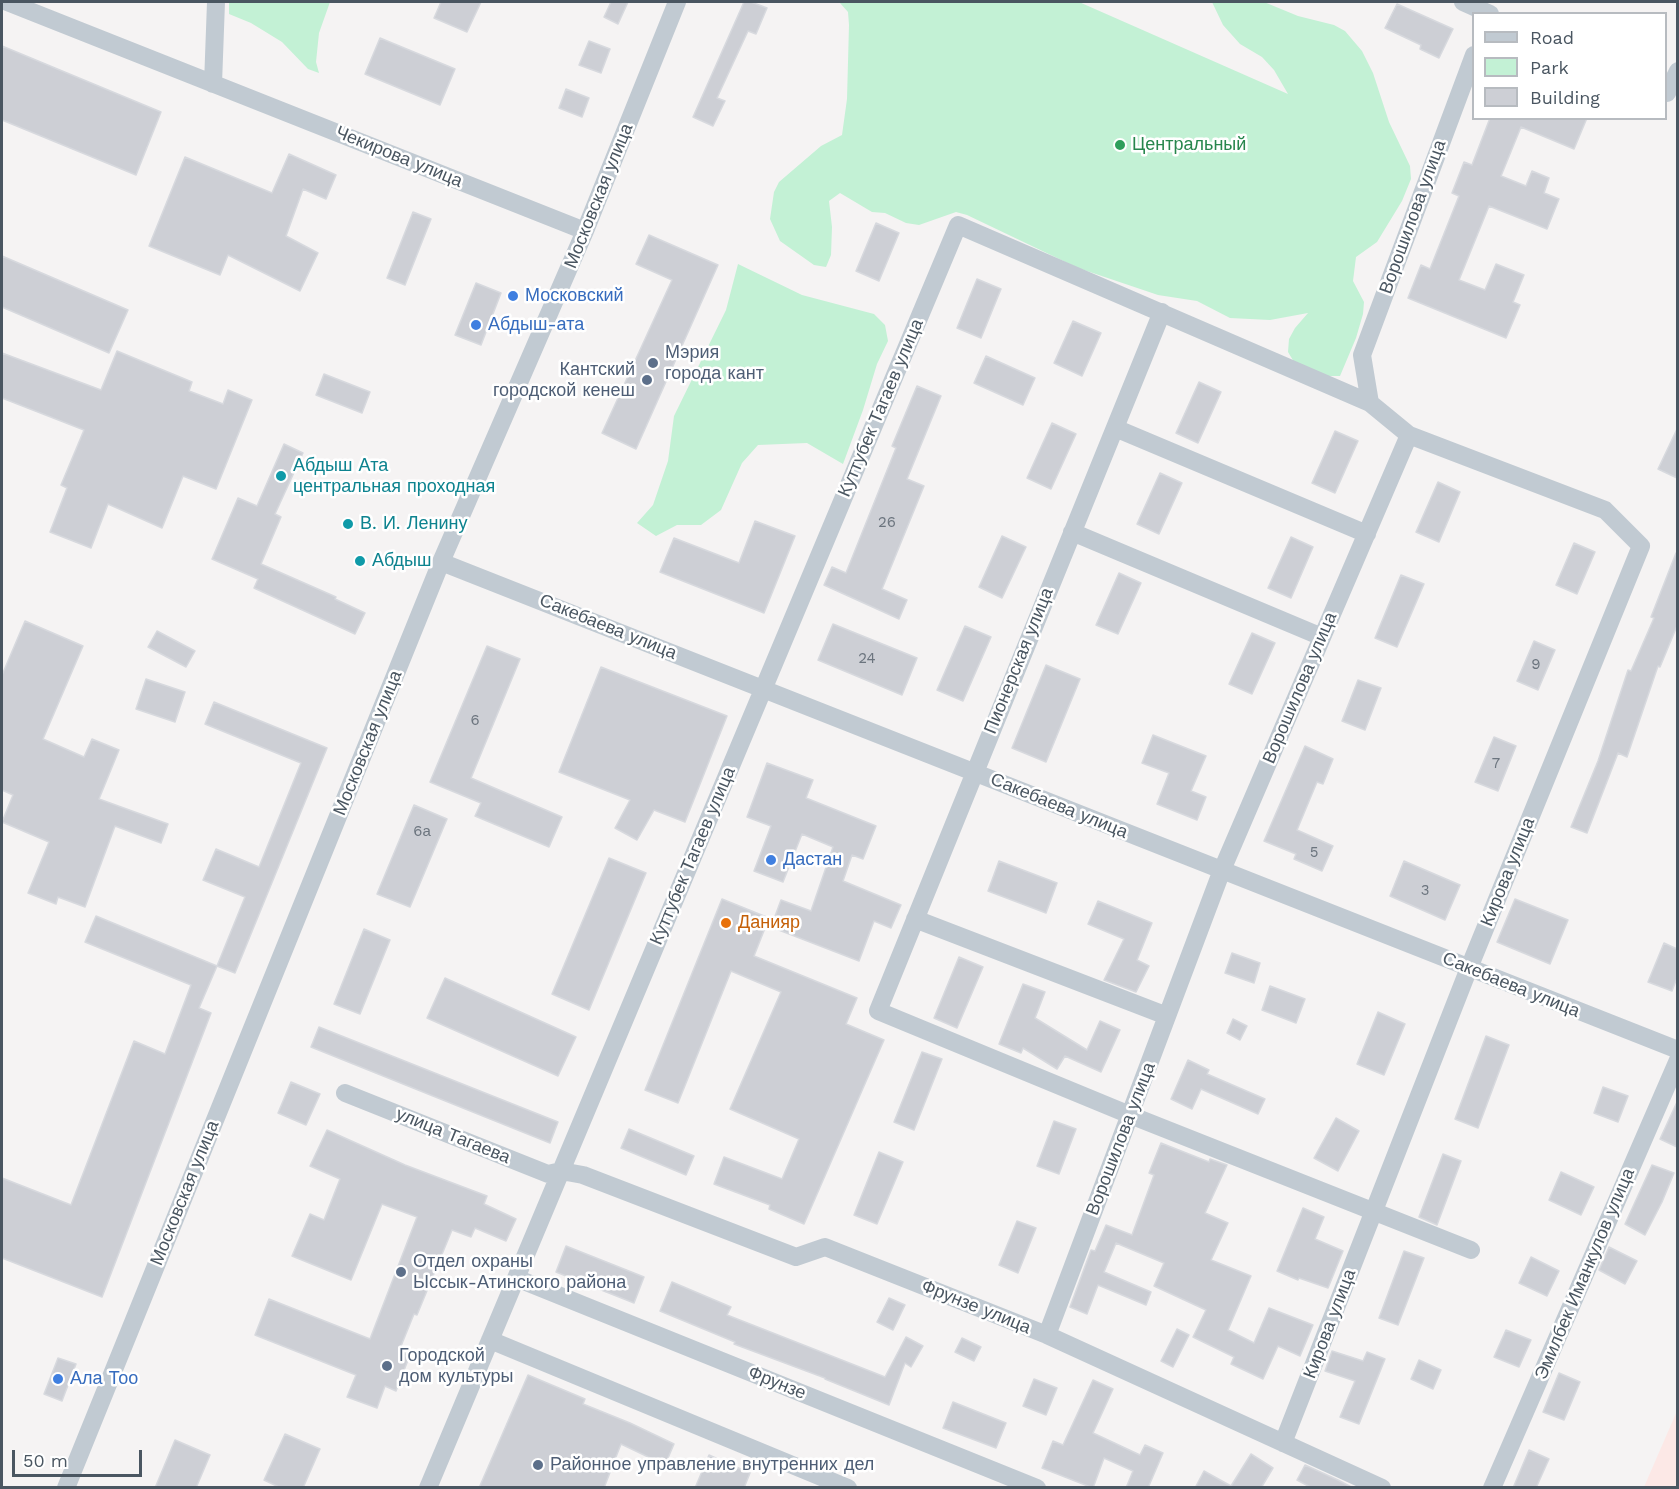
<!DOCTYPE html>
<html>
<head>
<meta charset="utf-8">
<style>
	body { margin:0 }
	#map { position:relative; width:1679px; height:1489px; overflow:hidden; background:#f5f3f3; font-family:"Work Sans",sans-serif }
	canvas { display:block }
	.frame { position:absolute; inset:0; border:3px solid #4a5661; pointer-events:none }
	.legend { position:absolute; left:1472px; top:12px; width:195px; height:108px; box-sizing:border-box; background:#fff; border:2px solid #b7bbc0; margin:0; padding:8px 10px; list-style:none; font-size:18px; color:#4a5661 }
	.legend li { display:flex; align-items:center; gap:12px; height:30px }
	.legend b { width:30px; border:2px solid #b7bbc0 }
	.scale { position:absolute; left:12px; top:1450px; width:130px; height:27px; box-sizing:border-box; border:3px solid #4a5661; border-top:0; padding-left:8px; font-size:18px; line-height:21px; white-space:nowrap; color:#4a5661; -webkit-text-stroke:4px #fff; paint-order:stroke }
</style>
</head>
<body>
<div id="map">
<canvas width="1679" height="1489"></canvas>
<div class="frame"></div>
<ul class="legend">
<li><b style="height:8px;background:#c1cad2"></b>Road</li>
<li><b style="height:16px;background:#c3f1d5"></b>Park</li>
<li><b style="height:16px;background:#cdcfd5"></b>Building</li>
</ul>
<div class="scale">50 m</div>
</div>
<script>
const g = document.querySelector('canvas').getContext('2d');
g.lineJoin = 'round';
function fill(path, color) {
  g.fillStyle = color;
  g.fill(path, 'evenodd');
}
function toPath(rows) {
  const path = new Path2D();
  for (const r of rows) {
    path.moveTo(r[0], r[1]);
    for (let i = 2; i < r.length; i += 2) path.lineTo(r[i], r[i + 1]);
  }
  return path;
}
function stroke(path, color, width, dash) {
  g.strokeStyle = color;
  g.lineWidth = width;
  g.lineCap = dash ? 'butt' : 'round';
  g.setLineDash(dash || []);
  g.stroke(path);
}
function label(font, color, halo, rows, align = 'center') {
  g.font = font + ' "Work Sans",sans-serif';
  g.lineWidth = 5;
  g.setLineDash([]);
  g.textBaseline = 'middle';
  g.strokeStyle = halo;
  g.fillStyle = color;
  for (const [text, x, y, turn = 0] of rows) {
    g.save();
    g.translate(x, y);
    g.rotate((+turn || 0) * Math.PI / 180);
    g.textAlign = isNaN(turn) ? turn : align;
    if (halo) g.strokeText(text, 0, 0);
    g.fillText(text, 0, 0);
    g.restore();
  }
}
fill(toPath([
	[1677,1411,1677,1487,1644,1487]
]), '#fce8e6');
fill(toPath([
	[229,2,330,2,319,33,316,62,319,73,308,69,282,42,251,23,229,14],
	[814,2,1079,2,1288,94,1274,70,1262,57,1240,44,1223,25,1212,2,1264,2,1298,16,1334,25,1345,31,1362,51,1373,73,1389,122,1410,166,1411,179,1402,201,1377,242,1356,257,1353,281,1364,302,1363,314,1356,338,1340,376,1315,376,1294,362,1288,352,1289,339,1295,328,1308,313,1270,320,1230,318,1197,301,1158,295,1078,268,967,215,956,212,919,225,906,223,885,213,872,212,840,193,829,201,832,227,831,255,826,267,814,265,780,241,770,219,774,192,779,182,821,146,842,135,847,99,849,25,848,12,840,3,816,3],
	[738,264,802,295,874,314,885,325,888,341,877,364,863,410,843,464,807,443,758,445,742,463,721,510,701,525,677,525,656,536,637,523,653,505,668,461,674,416,726,310]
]), '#c3f1d5');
const building = toPath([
	[441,2,481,2,467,32,434,18,441,2],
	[611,2,628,2,618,24,604,17,611,2],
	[744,2,751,2,767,8,756,34,748,31,717,98,725,101,713,126,693,117,744,2],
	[1397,4,1453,29,1439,58,1420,49,1421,45,1385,28,1397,4],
	[380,38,455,69,440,105,365,74,380,38],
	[589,41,610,49,601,73,579,65,589,41],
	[2,46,161,112,136,175,2,120,2,46],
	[566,89,589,98,582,117,559,108,566,89],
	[1490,118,1587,118,1574,149,1521,127,1501,176,1526,186,1532,171,1549,178,1544,193,1559,199,1547,229,1489,206,1459,280,1485,290,1496,264,1524,275,1513,302,1520,305,1506,338,1408,298,1421,265,1430,269,1459,196,1452,193,1464,162,1472,165,1490,118],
	[289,154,336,175,326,199,303,189,286,236,318,253,300,291,228,255,220,275,149,246,185,157,272,193,289,154],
	[413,212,431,219,405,285,387,278,413,212],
	[876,223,899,233,879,281,856,271,876,223],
	[649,235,718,265,636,449,602,433,672,280,636,264,649,235],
	[2,256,128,310,109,353,2,307,2,256],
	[977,279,1001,289,981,338,957,328,977,279],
	[476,283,501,293,481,345,455,335,476,283],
	[1073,321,1101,333,1082,376,1054,363,1073,321],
	[117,351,192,382,189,391,223,404,228,390,252,400,216,489,183,476,162,528,108,504,91,548,50,532,67,488,61,485,84,430,2,398,2,353,101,390,117,351],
	[986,356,1035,378,1023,405,974,383,986,356],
	[324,374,370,392,362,413,316,395,324,374],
	[1199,382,1221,392,1198,443,1176,433,1199,382],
	[917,386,941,396,907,479,924,486,882,589,907,600,899,619,824,585,832,567,846,573,896,448,892,446,917,386],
	[1052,423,1076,434,1051,489,1027,478,1052,423],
	[1677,429,1677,478,1658,469,1677,429],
	[1335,431,1358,441,1335,493,1312,483,1335,431],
	[284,444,303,453,275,514,281,517,261,564,336,597,335,599,365,613,355,634,254,588,258,579,212,559,238,498,257,506,284,444],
	[1160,473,1182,483,1159,534,1137,524,1160,473],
	[1438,482,1460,492,1439,542,1416,532,1438,482],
	[755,521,795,536,764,613,660,572,674,538,739,563,755,521],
	[1002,536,1026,547,1002,598,979,587,1002,536],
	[1291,537,1313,547,1291,598,1268,588,1291,537],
	[1574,543,1595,552,1577,594,1556,585,1574,543],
	[1676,553,1677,553,1677,626,1660,667,1658,666,1627,757,1618,753,1587,833,1571,827,1598,761,1628,670,1631,671,1654,618,1651,617,1676,553],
	[1119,573,1141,583,1118,634,1096,625,1119,573],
	[1401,575,1424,584,1397,647,1375,638,1401,575],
	[25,621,83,646,43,739,84,757,92,739,119,750,99,799,168,824,161,843,115,826,85,907,58,897,56,904,28,893,49,842,2,822,13,795,2,790,2,675,25,621],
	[833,624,917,658,902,695,818,660,833,624],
	[965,626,991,637,963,701,937,690,965,626],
	[157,631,195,651,186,667,148,647,157,631],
	[1252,633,1275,643,1252,694,1229,684,1252,633],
	[1534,641,1555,650,1538,690,1517,681,1534,641],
	[487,646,520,659,471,778,562,817,549,847,475,816,481,803,430,782,487,646],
	[1046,665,1080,679,1046,762,1012,748,1046,665],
	[601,667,727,716,685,822,654,810,637,840,615,828,630,800,559,772,601,667],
	[146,679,185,692,175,722,136,709,146,679],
	[1358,680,1381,688,1365,730,1342,721,1358,680],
	[214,702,327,748,235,973,217,966,245,897,203,880,216,849,259,867,301,763,205,724,214,702],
	[1153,735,1206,756,1191,791,1206,797,1197,820,1157,804,1169,773,1142,763,1153,735],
	[1494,737,1516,746,1498,791,1475,782,1494,737],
	[1305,746,1333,759,1323,784,1317,782,1297,830,1333,846,1322,871,1294,859,1296,854,1264,841,1305,746],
	[767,763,813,780,806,798,876,826,863,859,852,855,843,881,901,905,891,928,874,921,859,961,771,927,781,900,811,911,833,847,802,834,783,882,754,871,771,826,747,817,767,763],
	[414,805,447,819,410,907,377,894,414,805],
	[609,858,646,873,589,1010,552,994,609,858],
	[999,861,1057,883,1046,913,988,891,999,861],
	[1404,861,1460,885,1445,920,1390,896,1404,861],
	[722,899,769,918,754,956,857,998,846,1024,884,1040,804,1224,769,1209,770,1205,714,1184,724,1157,782,1179,799,1139,730,1109,781,992,731,971,678,1103,645,1090,722,899],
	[1515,899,1568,920,1550,964,1497,942,1515,899],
	[1098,901,1152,923,1137,960,1149,966,1136,992,1104,980,1124,939,1088,924,1098,901],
	[96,916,217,966,199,1008,211,1013,102,1297,2,1258,2,1178,71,1205,134,1041,165,1054,191,985,85,942,96,916],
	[364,929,390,940,360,1014,334,1004,364,929],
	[1664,943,1677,949,1677,978,1672,991,1648,982,1664,943],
	[1232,953,1260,963,1254,983,1225,973,1232,953],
	[959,957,983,967,957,1028,934,1018,959,957],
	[445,978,576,1037,558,1076,427,1018,445,978],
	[1023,984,1045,992,1035,1018,1087,1050,1100,1021,1120,1030,1101,1072,1065,1056,1057,1069,1023,1048,1021,1053,999,1044,1023,984],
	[1270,986,1305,999,1296,1023,1262,1010,1270,986],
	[1378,1012,1405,1024,1384,1075,1357,1064,1378,1012],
	[1233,1019,1247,1026,1240,1040,1227,1033,1233,1019],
	[319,1027,558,1122,550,1143,311,1047,319,1027],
	[1486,1036,1509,1045,1478,1128,1455,1119,1486,1036],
	[922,1052,942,1059,914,1130,894,1122,922,1052],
	[1188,1060,1209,1070,1207,1074,1265,1099,1258,1114,1201,1089,1192,1109,1171,1099,1188,1060],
	[291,1082,320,1094,306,1125,278,1113,291,1082],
	[1603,1087,1628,1096,1618,1122,1594,1113,1603,1087],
	[1677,1102,1677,1147,1660,1139,1677,1102],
	[1336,1118,1359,1131,1338,1171,1314,1158,1336,1118],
	[1054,1121,1076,1129,1059,1174,1037,1166,1054,1121],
	[629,1129,694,1156,686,1175,621,1148,629,1129],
	[327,1130,405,1165,487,1196,484,1204,516,1219,506,1241,475,1228,471,1237,452,1230,417,1315,414,1314,399,1351,410,1355,396,1391,385,1386,377,1408,347,1397,356,1375,255,1335,269,1299,370,1339,417,1217,382,1204,351,1280,292,1256,310,1214,324,1220,340,1179,310,1166,327,1130],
	[1161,1143,1209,1162,1210,1159,1227,1165,1205,1213,1228,1223,1211,1260,1251,1276,1228,1330,1254,1343,1269,1308,1313,1325,1300,1356,1278,1346,1263,1379,1231,1364,1234,1357,1193,1337,1206,1310,1154,1286,1164,1263,1116,1243,1104,1272,1151,1292,1146,1305,1098,1285,1087,1314,1070,1307,1091,1250,1095,1251,1106,1225,1132,1235,1154,1175,1149,1173,1161,1143],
	[879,1152,903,1162,877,1224,854,1215,879,1152],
	[1443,1154,1461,1161,1437,1225,1419,1217,1443,1154],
	[1652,1165,1674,1173,1662,1202,1645,1235,1625,1224,1652,1165],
	[1561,1172,1594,1187,1581,1215,1549,1200,1561,1172],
	[1303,1208,1324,1217,1315,1239,1343,1251,1328,1288,1299,1278,1298,1280,1277,1271,1303,1208],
	[1017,1221,1036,1228,1018,1273,999,1265,1017,1221],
	[566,1246,644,1277,634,1303,556,1272,566,1246],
	[1609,1247,1637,1261,1625,1284,1599,1270,1609,1247],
	[1404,1251,1424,1258,1398,1325,1379,1318,1404,1251],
	[1531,1257,1559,1271,1547,1296,1519,1283,1531,1257],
	[672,1282,731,1307,727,1315,885,1377,906,1337,923,1346,911,1367,905,1363,889,1405,825,1379,825,1378,734,1344,735,1342,660,1311,672,1282],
	[889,1298,905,1305,893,1330,877,1322,889,1298],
	[1177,1329,1189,1335,1173,1367,1161,1361,1177,1329],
	[1506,1330,1531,1340,1519,1367,1494,1357,1506,1330],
	[962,1338,981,1347,974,1361,955,1352,962,1338],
	[1332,1351,1363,1361,1367,1352,1385,1359,1359,1424,1340,1417,1355,1381,1325,1371,1332,1351],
	[58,1358,76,1364,62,1401,44,1394,58,1358],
	[1419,1360,1441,1370,1433,1389,1411,1379,1419,1360],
	[1559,1373,1580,1382,1564,1420,1543,1412,1559,1373],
	[528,1375,585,1399,583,1404,630,1423,674,1444,665,1465,621,1444,604,1488,479,1488,528,1375],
	[1034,1379,1057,1388,1046,1415,1023,1406,1034,1379],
	[1093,1380,1113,1389,1093,1433,1140,1455,1145,1445,1163,1453,1148,1488,1126,1488,1133,1471,1104,1458,1093,1488,1042,1468,1053,1441,1063,1445,1093,1380],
	[953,1402,1006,1423,996,1448,943,1428,953,1402],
	[285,1434,320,1449,303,1488,281,1488,264,1480,285,1434],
	[175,1440,210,1455,196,1488,155,1488,175,1440],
	[1529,1450,1549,1459,1536,1488,1513,1488,1529,1450],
	[1251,1454,1273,1468,1261,1488,1195,1488,1204,1471,1231,1486,1251,1454],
	[709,1455,750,1473,744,1488,695,1488,709,1455],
	[1305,1465,1338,1480,1353,1488,1312,1488,1297,1480,1305,1465]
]);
fill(building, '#cdcfd5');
stroke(building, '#d7d9de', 1.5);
stroke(toPath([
	[7,2,585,231],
	[1463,2,1490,14],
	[213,84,216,2],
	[1667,93,1678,71],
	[1162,312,878,1011,1130,1115,1471,1250],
	[1115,428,1367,534],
	[1072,532,1322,637],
	[441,562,1678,1050],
	[915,919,1167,1016],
	[345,1093,548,1174,561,1171,583,1175,796,1257,825,1247,1047,1335,1382,1488],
	[516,1278,1037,1488],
	[1047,1335,1222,870,1409,435,1370,403,1362,355,1474,55],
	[490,1340,848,1488],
	[1283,1443,1469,968,1641,546,1605,510,1409,435],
	[66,1488,441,562,585,231,677,2],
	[428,1488,958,225,1370,403],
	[1492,1488,1678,1060]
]), '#c1cad2', 18);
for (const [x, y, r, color] of [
	[1120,145,6,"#2e9e5b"],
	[513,296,6,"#3f7fe0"],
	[476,325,6,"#3f7fe0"],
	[653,363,6,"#5c6f8a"],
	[647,380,6,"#5c6f8a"],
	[281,476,6,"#0f9aa8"],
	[348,524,6,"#0f9aa8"],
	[360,561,6,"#0f9aa8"],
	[771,860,6,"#3f7fe0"],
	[726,923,6,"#e8710a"],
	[401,1272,6,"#5c6f8a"],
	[387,1366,6,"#5c6f8a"],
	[58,1379,6,"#3f7fe0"],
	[538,1465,6,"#5c6f8a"]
]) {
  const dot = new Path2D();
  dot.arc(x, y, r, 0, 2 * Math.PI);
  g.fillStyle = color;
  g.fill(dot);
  stroke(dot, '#fff', 2);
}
label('15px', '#6b747e', null, [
	["26",887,523],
	["24",867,659],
	["9",1536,665],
	["6",475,721],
	["7",1496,764],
	["6а",422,832],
	["5",1314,853],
	["3",1425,891]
]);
label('18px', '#27864d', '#fff', [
	["Центральный",1132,145]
], 'left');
label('18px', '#4a5661', '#fff', [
	["Чекирова улица",399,157,22],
	["Московская улица",599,196,-68],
	["Ворошилова улица",1413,217,-70],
	["Куттубек Тагаев улица",881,408,-67],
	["Сакебаева улица",608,627,22],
	["Пионерская улица",1019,661,-68],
	["Ворошилова улица",1300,688,-67],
	["Московская улица",368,743,-68],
	["Сакебаева улица",1059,806,22],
	["Куттубек Тагаев улица",693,856,-67],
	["Кирова улица",1508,872,-68],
	["Сакебаева улица",1511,985,22],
	["улица Тагаева",453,1136,22],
	["Ворошилова улица",1121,1139,-69],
	["Московская улица",185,1193,-68],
	["Эмилбек Иманкулов улица",1585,1274,-67],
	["Фрунзе улица",976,1307,22],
	["Кирова улица",1330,1324,-69],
	["Фрунзе",777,1383,22]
]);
label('18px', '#366cbe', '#fff', [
	["Московский",525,296],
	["Абдыш-ата",488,325],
	["Дастан",783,860],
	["Ала Тоо",70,1379]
], 'left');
label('18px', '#4e5e75', '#fff', [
	["Мэрия",665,353],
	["города кант",665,374],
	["Кантский",635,370,"right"],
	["городской кенеш",635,391,"right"],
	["Отдел охраны",413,1262],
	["Ыссык-Атинского района",413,1283],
	["Городской",399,1356],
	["дом культуры",399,1377],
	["Районное управление внутренних дел",550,1465]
], 'left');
label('18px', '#0d838f', '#fff', [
	["Абдыш Ата",293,466],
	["центральная проходная",293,487],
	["В. И. Ленину",360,524],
	["Абдыш",372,561]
], 'left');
label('18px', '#c56008', '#fff', [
	["Данияр",738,923]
], 'left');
</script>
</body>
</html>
